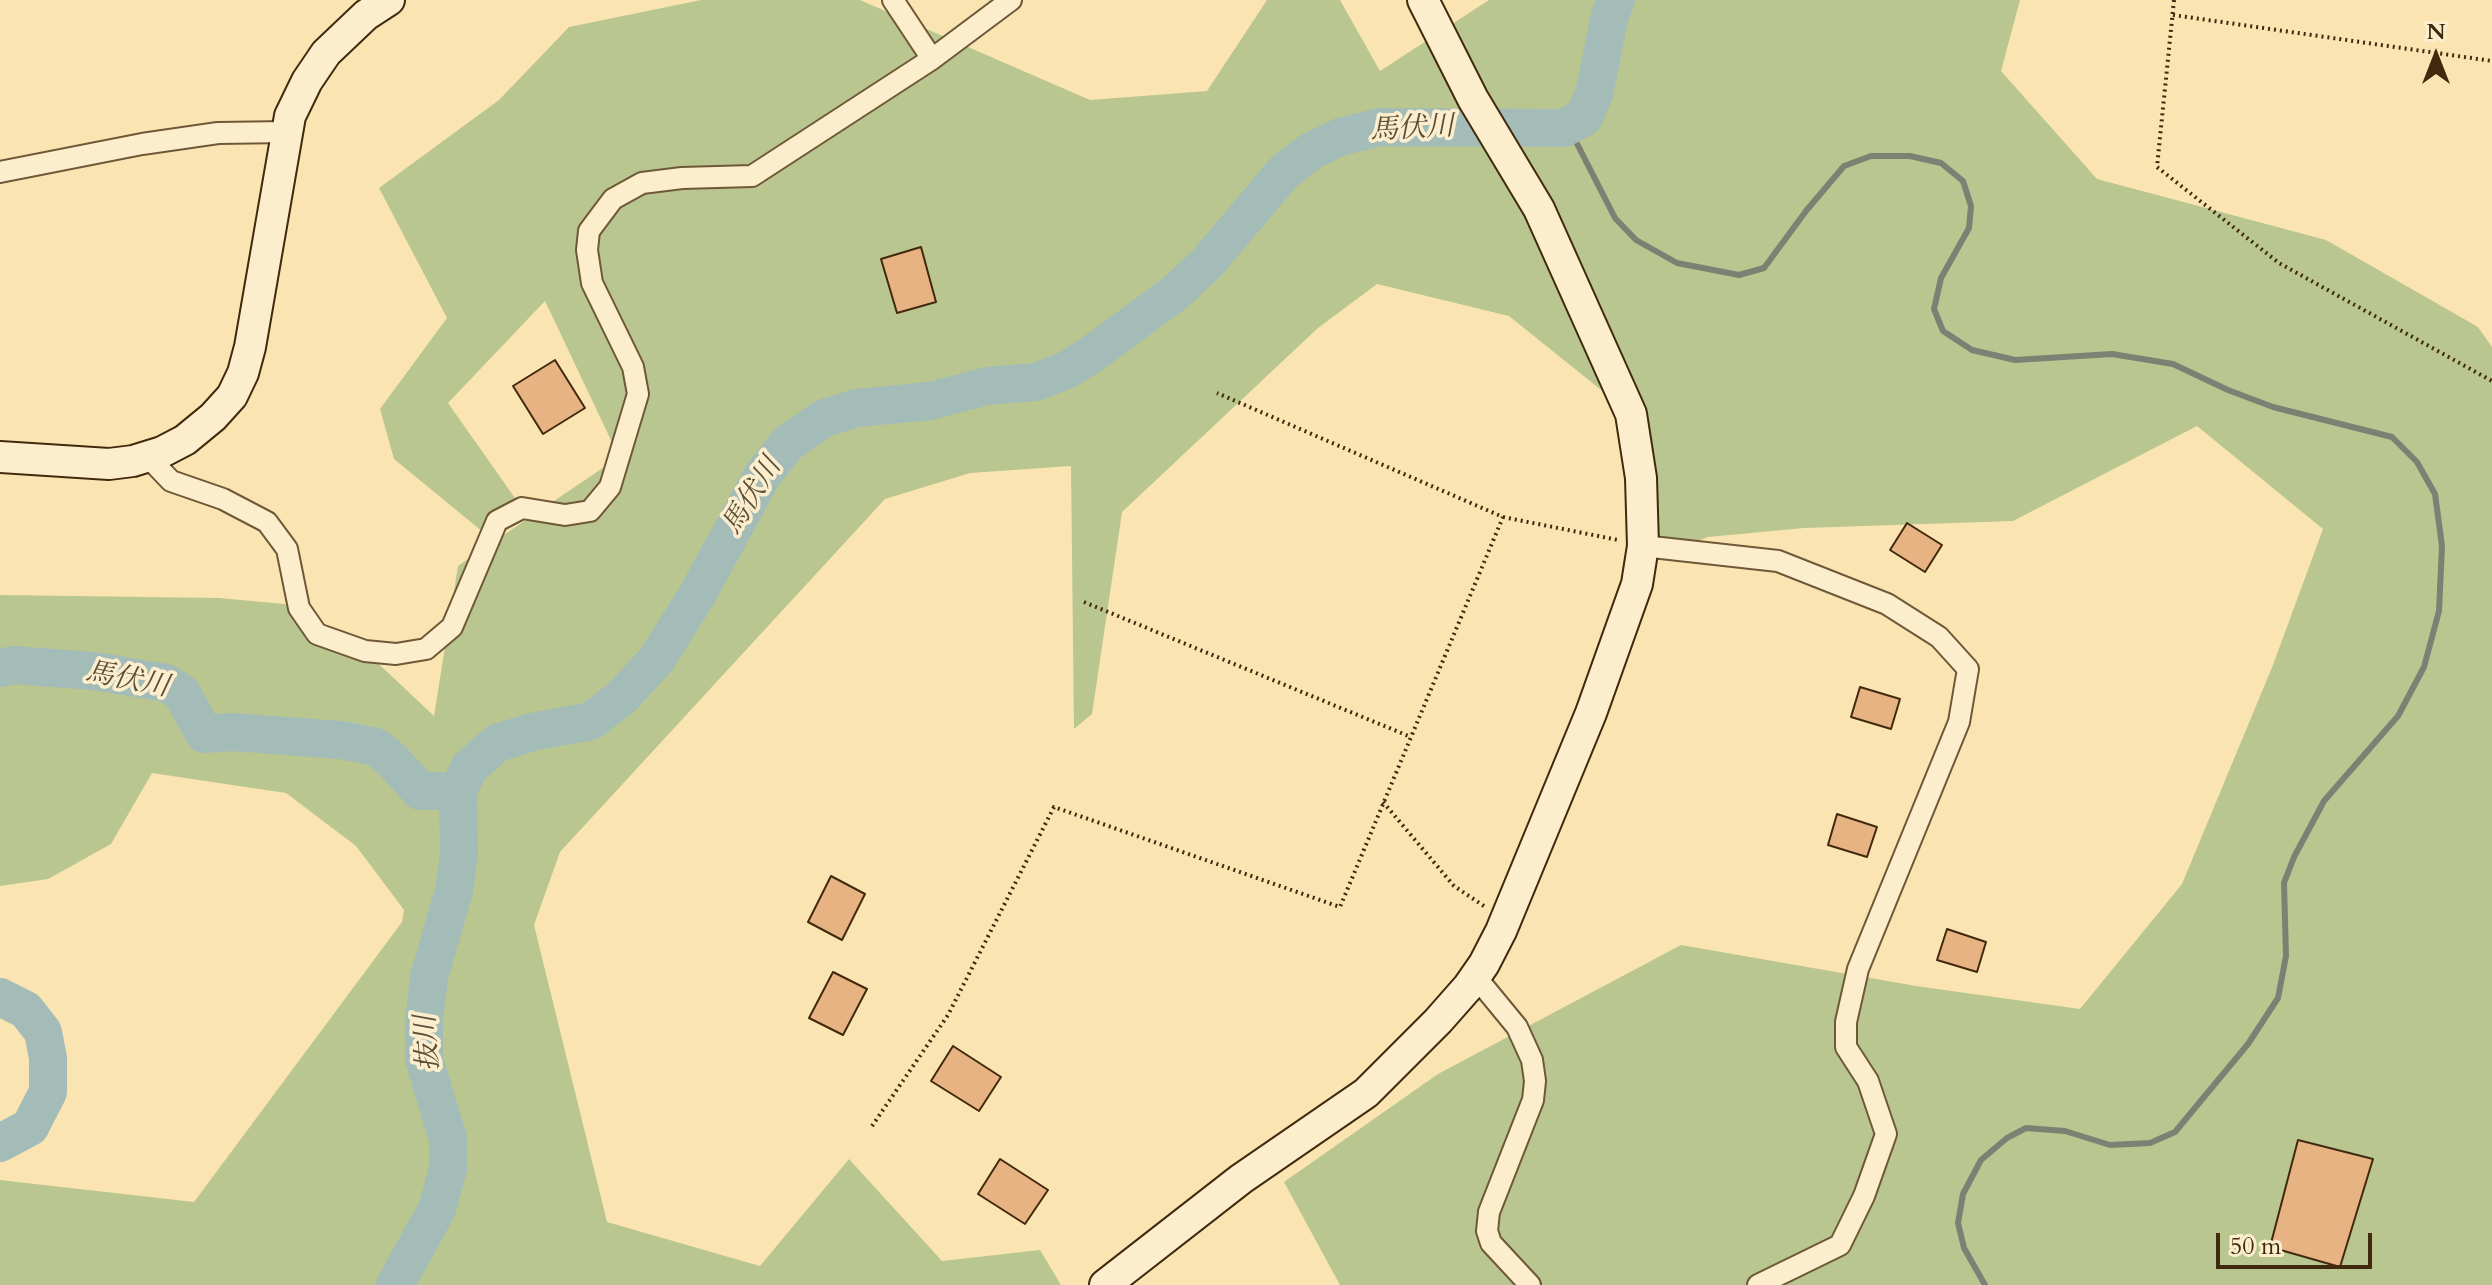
<!DOCTYPE html>
<html>
<head>
<meta charset="utf-8">
<style>
	body { margin:0 }
	#map { position:relative; width:2492px; height:1285px; overflow:hidden; background:#fae5b2; font-family:Cardo,serif }
	canvas { display:block }
	.north { position:absolute; left:2396px; top:16px; width:80px; height:80px; -webkit-text-stroke:6px #fceecd; paint-order:stroke; rotate:0deg; font-size:22px; font-weight:700; line-height:32px; text-align:center; color:#41290e }
	.north::after { content:''; display:block; margin:auto; width:28px; height:36px; background:#41290e; clip-path:polygon(50% 0,100% 100%,50% 72%,0 100%) }
	.scale { position:absolute; left:2216px; top:1233px; width:156px; height:36px; box-sizing:border-box; border:4px solid #41290e; border-top:0; padding-left:10px; font-size:24px; line-height:28px; white-space:nowrap; color:#41290e; -webkit-text-stroke:6px #fceecd; paint-order:stroke }
</style>
</head>
<body>
<div id="map">
<canvas width="2492" height="1285"></canvas>
<div class="north">N</div>
<div class="scale">50 m</div>
</div>
<script>
const g = document.querySelector('canvas').getContext('2d');
g.lineJoin = 'round';
function fill(path, color) {
  g.fillStyle = color;
  g.fill(path, 'evenodd');
}
function toPath(rows) {
  const path = new Path2D();
  for (const r of rows) {
    path.moveTo(r[0], r[1]);
    for (let i = 2; i < r.length; i += 2) path.lineTo(r[i], r[i + 1]);
  }
  return path;
}
function stroke(path, color, width, dash) {
  g.strokeStyle = color;
  g.lineWidth = width;
  g.lineCap = dash ? 'butt' : 'round';
  g.setLineDash(dash || []);
  g.stroke(path);
}
function label(font, color, halo, rows, align = 'center') {
  g.font = font + ' Cardo,"Noto Serif JP",serif';
  g.lineWidth = 7;
  g.setLineDash([]);
  g.textBaseline = 'middle';
  g.strokeStyle = halo;
  g.fillStyle = color;
  for (const [text, x, y, turn = 0] of rows) {
    g.save();
    g.translate(x, y);
    g.rotate((+turn || 0) * Math.PI / 180);
    g.textAlign = isNaN(turn) ? turn : align;
    if (halo) g.strokeText(text, 0, 0);
    g.fillText(text, 0, 0);
    g.restore();
  }
}
fill(toPath([
	[701,0,860,0,1090,100,1207,91,1267,0,1340,0,1380,71,1489,0,2020,0,2001,71,2097,179,2326,240,2478,327,2492,347,2492,1285,1340,1285,1284,1182,1438,1074,1681,945,1916,986,2080,1009,2182,884,2273,665,2323,529,2197,426,2013,521,1804,528,1708,537,1654,557,1631,414,1509,316,1377,284,1318,328,1122,512,1092,714,1074,729,1071,466,970,473,885,499,560,852,534,925,607,1222,760,1266,849,1159,942,1261,1040,1250,1061,1285,0,1285,0,1180,194,1202,402,922,404,910,356,846,286,793,152,773,111,844,48,879,0,886,0,595,219,598,284,604,365,651,434,716,458,566,619,457,545,301,448,403,522,508,483,532,394,459,380,409,447,318,379,188,499,100,569,27]
]), '#b9c690');
stroke(toPath([
	[1568,126,1615,218,1636,240,1677,263,1739,275,1764,268,1806,211,1844,166,1871,156,1910,156,1941,163,1963,181,1971,206,1969,228,1941,278,1934,309,1943,331,1972,350,2015,360,2112,354,2173,364,2228,390,2273,407,2392,437,2417,462,2435,494,2442,546,2439,611,2424,667,2398,716,2324,801,2294,857,2284,883,2286,956,2278,998,2248,1044,2175,1132,2150,1143,2110,1145,2065,1131,2026,1128,2007,1138,1981,1160,1963,1194,1958,1223,1964,1248,1985,1285]
]), '#7c8173', 6);
stroke(toPath([
	[0,668,13,665,94,671,166,683,182,693,204,734,233,732,341,740,376,747,392,760,420,791,458,791],
	[0,997,26,1010,43,1032,48,1058,48,1092,30,1127,0,1143],
	[395,1285,437,1209,448,1169,448,1139,424,1059,424,1020,429,977,454,891,459,854,458,791,469,768,497,743,532,732,591,721,622,697,657,659,697,595,762,476,787,444,824,418,857,408,930,401,987,386,1036,382,1067,370,1092,354,1175,293,1207,263,1283,173,1311,151,1340,137,1380,127,1564,128,1584,117,1594,94,1610,15,1616,0]
]), '#a4bcb7', 38);
const building = toPath([
	[921,247,936,302,897,313,881,259,921,247],
	[555,360,585,408,543,434,513,386,555,360],
	[1907,523,1942,545,1925,572,1890,550,1907,523],
	[1860,687,1900,699,1891,729,1851,717,1860,687],
	[1837,814,1877,827,1867,857,1828,845,1837,814],
	[831,876,865,894,842,940,808,922,831,876],
	[1947,929,1986,942,1977,972,1937,960,1947,929],
	[833,972,867,989,843,1035,809,1018,833,972],
	[953,1046,1001,1077,979,1111,931,1081,953,1046],
	[2298,1140,2373,1159,2340,1267,2270,1247,2298,1140],
	[1000,1159,1048,1190,1025,1224,978,1194,1000,1159]
]);
fill(building, '#e8b383');
stroke(building, '#41290e', 2);
const street = toPath([
	[893,0,932,59],
	[0,172,142,144,218,133,287,132],
	[148,457,171,481,223,499,267,522,287,549,299,608,317,634,365,651,396,654,426,649,452,627,497,521,522,508,565,515,590,511,610,487,638,394,633,367,592,283,587,250,589,231,613,199,642,183,682,178,752,176,932,59,1011,0],
	[1643,546,1778,561,1887,604,1939,637,1968,669,1959,722,1858,969,1846,1022,1846,1047,1868,1081,1886,1134,1864,1196,1840,1245,1758,1285],
	[1475,976,1517,1027,1532,1060,1535,1081,1533,1100,1489,1212,1487,1231,1491,1243,1530,1285]
]);
const secondary = toPath([
	[0,457,109,464,133,461,162,452,185,440,213,417,232,396,243,373,250,347,290,116,307,81,326,53,366,15,389,0],
	[1105,1285,1241,1179,1366,1093,1438,1021,1468,987,1484,964,1501,931,1591,713,1637,584,1643,546,1641,478,1631,414,1539,209,1473,99,1423,0]
]);
stroke(street, '#6f5837', 24);
stroke(secondary, '#41290e', 34);
stroke(toPath([
	[2174,0,2157,167,2279,263,2492,381],
	[2173,15,2492,61],
	[1503,517,1618,540],
	[1084,602,1411,737],
	[1383,802,1454,886,1484,906],
	[872,1126,948,1015,1054,807,1340,907,1503,517,1217,393]
]), '#41290e', 4, [2, 4]);
stroke(street, '#fceecd', 20);
stroke(secondary, '#fceecd', 30);
label('italic 28px', '#5a4e38', '#fceecd', [
	["馬伏川",1412,130,-3],
	["馬伏川",753,497,-58],
	["馬伏川",127,681,11],
	["抜川",429,1043,-94]
]);
</script>
</body>
</html>
